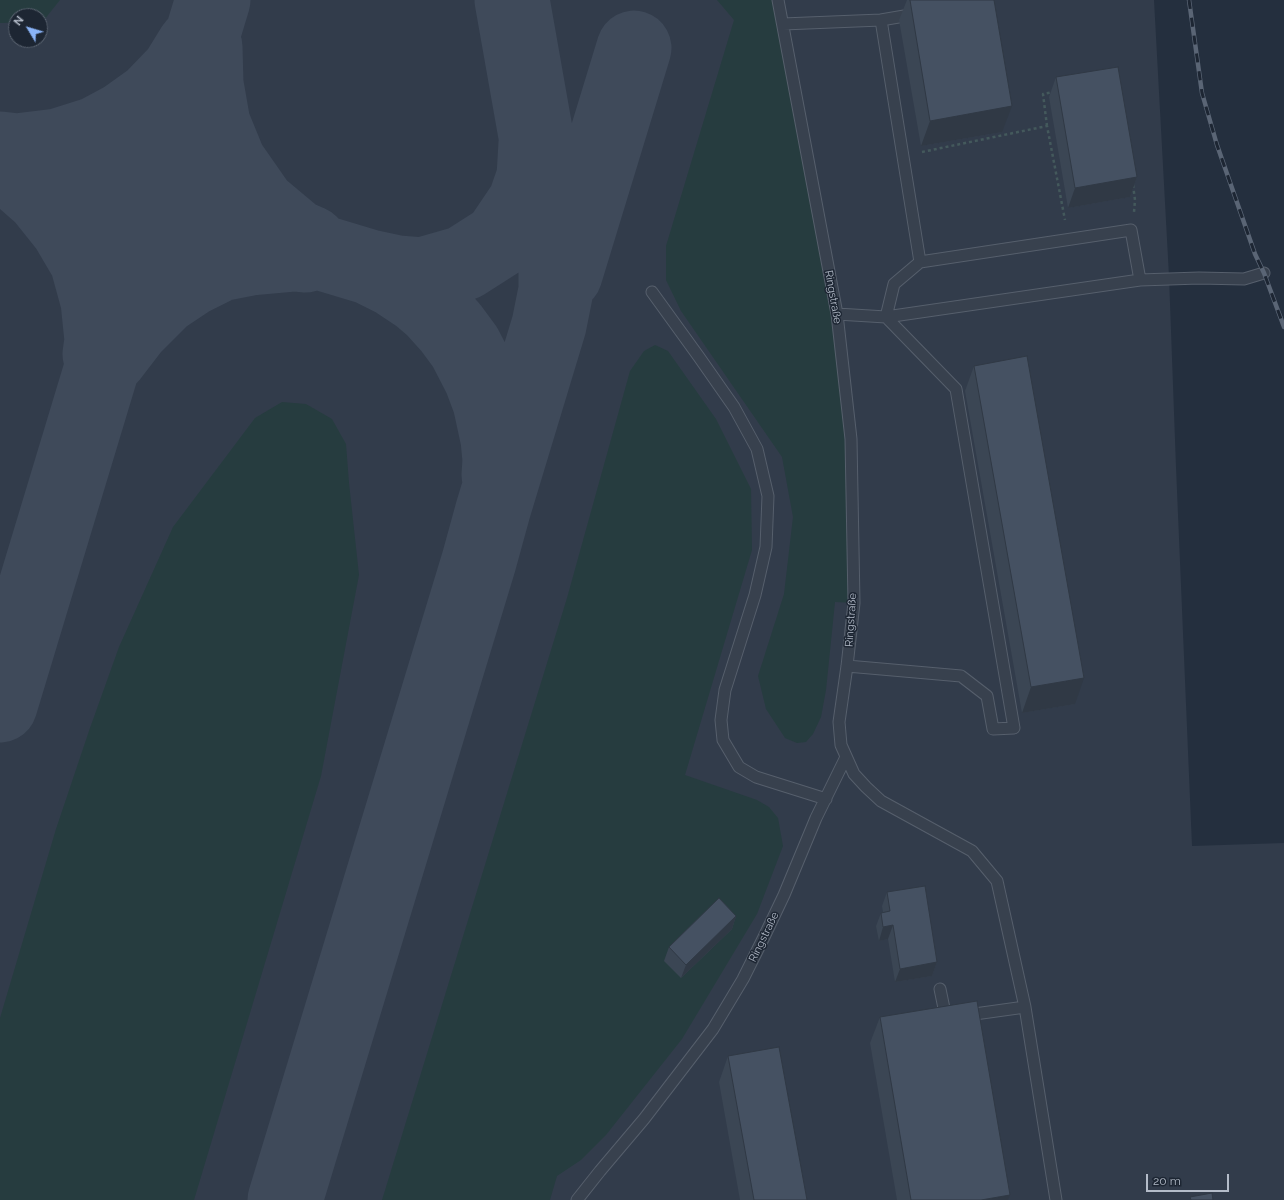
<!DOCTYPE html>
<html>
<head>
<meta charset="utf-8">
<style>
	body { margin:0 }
	#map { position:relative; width:1284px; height:1200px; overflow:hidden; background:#242f3e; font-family:Raleway,sans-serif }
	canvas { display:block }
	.north { position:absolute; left:8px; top:8px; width:40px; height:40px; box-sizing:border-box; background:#1d2633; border:1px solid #59626f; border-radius:50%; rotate:308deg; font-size:11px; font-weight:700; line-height:16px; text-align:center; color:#b4bcc9 }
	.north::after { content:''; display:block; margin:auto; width:14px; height:18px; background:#8ab4f8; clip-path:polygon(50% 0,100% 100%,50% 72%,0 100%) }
	.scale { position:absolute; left:1146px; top:1174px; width:83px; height:18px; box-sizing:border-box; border:2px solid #b4bcc9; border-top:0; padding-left:5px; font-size:12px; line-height:14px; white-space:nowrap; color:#b4bcc9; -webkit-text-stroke:3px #1d2633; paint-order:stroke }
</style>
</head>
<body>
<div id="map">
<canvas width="1284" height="1200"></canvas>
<div class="north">N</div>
<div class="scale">20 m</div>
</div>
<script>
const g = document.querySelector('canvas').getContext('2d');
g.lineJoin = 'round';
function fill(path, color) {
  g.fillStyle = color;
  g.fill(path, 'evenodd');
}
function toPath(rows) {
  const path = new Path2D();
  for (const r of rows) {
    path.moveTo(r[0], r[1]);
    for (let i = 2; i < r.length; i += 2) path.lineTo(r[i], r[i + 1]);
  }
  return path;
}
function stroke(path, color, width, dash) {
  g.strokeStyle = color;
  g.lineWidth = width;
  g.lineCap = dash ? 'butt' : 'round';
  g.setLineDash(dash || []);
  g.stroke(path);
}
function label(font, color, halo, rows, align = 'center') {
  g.font = font + ' Raleway,sans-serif';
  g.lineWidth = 3;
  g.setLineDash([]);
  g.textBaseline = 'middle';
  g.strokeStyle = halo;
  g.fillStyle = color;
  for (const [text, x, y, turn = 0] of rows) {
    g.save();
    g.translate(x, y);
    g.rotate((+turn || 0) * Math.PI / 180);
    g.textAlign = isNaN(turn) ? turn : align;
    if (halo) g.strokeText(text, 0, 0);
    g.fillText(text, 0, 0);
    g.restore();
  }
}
fill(toPath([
	[0,0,1154,0,1169,276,1176,467,1192,846,1284,843,1284,1200,0,1200],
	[16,16,40,16,40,40,16,40]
]), '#323c4b');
fill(toPath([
	[0,0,60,0,44,20,40,20,40,16,16,16,16,22,4,23,0,23],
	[717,0,778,0,837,314,851,439,854,603,835,602,826,690,821,717,813,734,806,742,797,743,785,738,766,709,758,676,784,594,793,517,782,457,681,311,666,280,666,246,734,20],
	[655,345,668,351,716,419,751,489,752,550,685,775,757,800,769,807,778,818,783,846,757,914,682,1039,606,1135,581,1160,557,1176,550,1200,382,1200,567,598,630,371,644,351],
	[282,402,306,404,332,419,346,444,349,483,359,575,321,776,194,1200,0,1200,0,1018,56,829,90,728,119,647,173,527,255,418]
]), '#263c3f');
stroke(toPath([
	[205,47,206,84,213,124,229,163,259,206,296,237,310,243],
	[0,149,17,151,58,146,96,134,124,119,152,99,178,72,194,46],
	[0,156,369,267,397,273,422,275,464,263,500,240,525,203,534,177,536,143],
	[0,163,9,167,43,197,67,227,87,261,98,301,102,340,100,354],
	[369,267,395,280,419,296,433,308,451,328,465,347,481,378,490,402,498,439,500,460,499,475],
	[565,274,634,48],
	[110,357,133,327,163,297,190,279,220,264,251,258,295,254,305,255],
	[0,705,213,0],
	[285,1200,479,561,493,510,549,325,556,290,556,249,512,0]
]), '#3f4a5a', 75);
const lane = toPath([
	[778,0,837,314,851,439,854,603,847,666,839,722,841,745,854,774,866,787,881,801,972,851,997,881,1025,1007,1056,1200],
	[881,20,916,14],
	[783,24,881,20,920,262],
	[652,292,699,357,734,407,757,449,768,496,766,547,755,595,725,690,721,720,723,740,739,767,756,777,826,799],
	[837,314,886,317,1140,280,1199,278,1244,279,1264,273],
	[847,666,961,676,987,696,993,729,1014,728,956,389,886,317,894,284,920,262,1131,230,1140,280],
	[940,989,946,1018,1025,1007],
	[577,1200,600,1171,644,1119,713,1029,743,979,764,937,784,895,816,818,846,757]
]);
stroke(lane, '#565f6c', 13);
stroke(toPath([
	[1047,126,1043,94,1054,92],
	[922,152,1047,126,1065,220],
	[1133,185,1135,200,1134,212]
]), '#44595c', 2.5, [3, 3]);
stroke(lane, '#38414e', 11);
const rail = toPath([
	[1189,0,1202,93,1217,145,1255,254,1264,273,1284,327]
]);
stroke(rail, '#5a6575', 4.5);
stroke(rail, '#1d2633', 3, [9]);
fill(toPath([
	[907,0,994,0,1002,132,921,146,899,20],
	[1056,77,1137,177,1130,197,1068,208,1049,97],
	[974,366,1075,704,1022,713,965,391],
	[887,892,937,962,932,976,895,982,888,939,879,941,876,926,881,913,883,912,882,906],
	[736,916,732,929,681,978,664,961,669,947],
	[880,1017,1008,1200,897,1200,870,1043],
	[728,1056,807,1200,740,1200,719,1082]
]), '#3b4654');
fill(toPath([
	[1012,106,1002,132,921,146,930,121],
	[1137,177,1130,197,1068,208,1075,188],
	[1084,678,1075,704,1022,713,1031,687],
	[736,916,732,929,681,978,686,965],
	[893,925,888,939,879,941,883,927],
	[937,962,932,976,895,982,900,969],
	[1010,1195,1008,1200,981,1200]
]), '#303945');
const building = toPath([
	[910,0,994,0,1012,106,930,121,910,0],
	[1118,67,1137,177,1075,188,1056,77,1118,67],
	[1027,356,1084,678,1031,687,974,366,1027,356],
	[925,886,937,962,900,969,893,925,883,927,881,913,890,911,887,892,925,886],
	[719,898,736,916,686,965,669,947,719,898],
	[977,1001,1010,1195,981,1200,911,1200,880,1017,977,1001],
	[779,1047,807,1200,754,1200,728,1056,779,1047],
	[1212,1193,1213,1200,1191,1200,1190,1197,1212,1193]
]);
fill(building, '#455162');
stroke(building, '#303945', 1);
label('11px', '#b4bcc9', '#1d2633', [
	["Ringstraße",833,297,80],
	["Ringstraße",851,620,-86],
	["Ringstraße",764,937,-64]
]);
</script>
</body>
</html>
